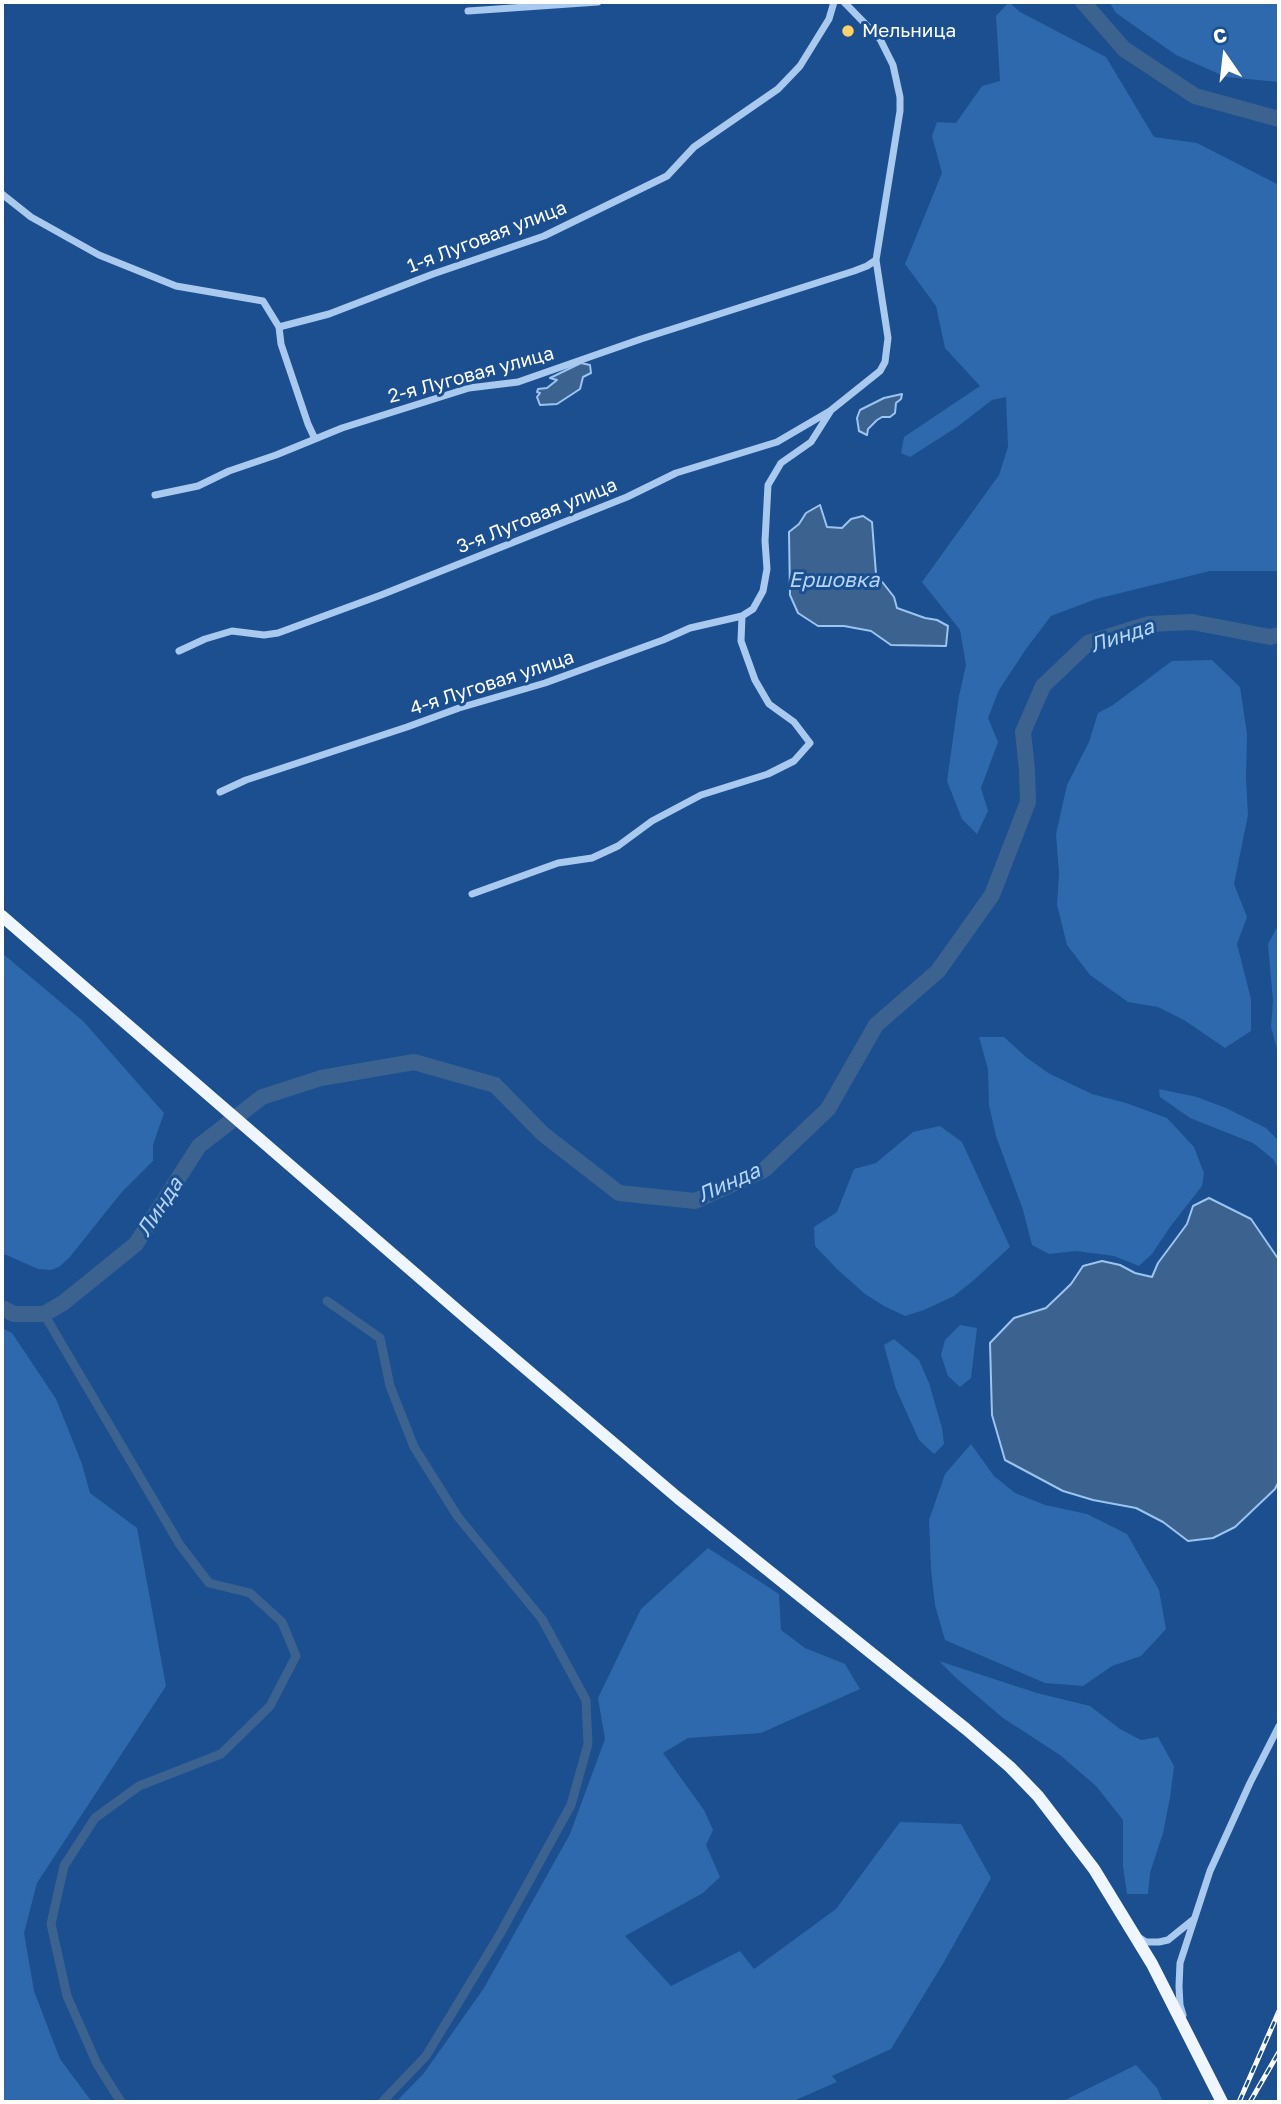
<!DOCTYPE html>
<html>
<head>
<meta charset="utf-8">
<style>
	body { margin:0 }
	#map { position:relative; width:1281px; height:2104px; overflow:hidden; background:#1b4f8f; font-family:"Golos Text",sans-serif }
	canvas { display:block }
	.frame { position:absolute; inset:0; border:4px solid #fff; pointer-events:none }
	.north { position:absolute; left:1190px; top:21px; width:70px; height:70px; -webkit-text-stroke:5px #1b4f8f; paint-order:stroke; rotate:346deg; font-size:19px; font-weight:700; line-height:28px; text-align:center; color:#fff }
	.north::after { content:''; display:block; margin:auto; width:24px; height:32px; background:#fff; clip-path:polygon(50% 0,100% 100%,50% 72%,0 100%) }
</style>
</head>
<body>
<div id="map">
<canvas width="1281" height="2104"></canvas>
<div class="frame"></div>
<div class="north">С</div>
</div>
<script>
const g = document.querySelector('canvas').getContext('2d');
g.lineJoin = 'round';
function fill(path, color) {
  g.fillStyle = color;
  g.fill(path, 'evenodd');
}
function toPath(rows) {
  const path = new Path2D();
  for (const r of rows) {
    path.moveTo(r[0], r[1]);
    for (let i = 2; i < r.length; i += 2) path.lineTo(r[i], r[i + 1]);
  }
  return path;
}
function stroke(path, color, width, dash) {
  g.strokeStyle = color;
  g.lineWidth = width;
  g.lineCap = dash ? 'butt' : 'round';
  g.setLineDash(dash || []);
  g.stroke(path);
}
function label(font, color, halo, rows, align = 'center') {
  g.font = font + ' "Golos Text",sans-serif';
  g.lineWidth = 6;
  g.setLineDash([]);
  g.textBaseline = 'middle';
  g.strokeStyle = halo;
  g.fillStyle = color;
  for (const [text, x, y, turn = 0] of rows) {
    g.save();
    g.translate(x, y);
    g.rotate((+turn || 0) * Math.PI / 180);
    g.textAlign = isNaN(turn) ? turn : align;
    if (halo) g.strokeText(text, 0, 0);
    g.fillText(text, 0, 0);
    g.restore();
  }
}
fill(toPath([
	[1009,2,1020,12,1106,57,1154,137,1197,143,1279,185,1279,571,1210,571,1096,599,1051,616,1026,649,999,690,988,718,998,742,981,788,988,811,977,834,962,819,947,781,959,696,966,665,960,630,922,582,999,475,1008,447,1006,397,992,400,957,427,910,457,901,453,904,437,980,386,945,348,936,306,905,264,942,173,932,136,937,122,956,123,982,86,1000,81,996,16],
	[1109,2,1279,2,1279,82,1226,77,1176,55,1116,13],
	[1212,660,1240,687,1247,734,1246,777,1248,815,1234,884,1247,917,1237,944,1251,999,1251,1031,1225,1048,1184,1020,1158,1007,1128,1002,1090,975,1067,945,1057,905,1059,873,1056,834,1067,785,1089,742,1098,713,1113,705,1172,661],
	[1279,924,1279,1056,1271,1027,1273,1001,1268,944],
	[2,953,83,1021,164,1113,153,1145,153,1161,121,1193,69,1258,59,1267,51,1270,38,1269,2,1253],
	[979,1037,1004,1037,1027,1058,1050,1074,1092,1094,1126,1103,1167,1118,1194,1147,1204,1173,1202,1186,1170,1227,1152,1254,1139,1266,1114,1256,1076,1251,1049,1254,1032,1245,1023,1210,996,1136,989,1105,988,1069],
	[1159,1089,1197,1097,1226,1108,1266,1128,1279,1141,1279,1170,1273,1159,1253,1143,1190,1118,1160,1097],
	[940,1126,962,1142,1010,1247,974,1280,954,1296,924,1310,905,1316,884,1306,865,1294,838,1270,815,1246,814,1227,837,1212,854,1169,876,1163,913,1132],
	[960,1325,977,1328,971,1378,960,1387,948,1376,941,1355,945,1340],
	[2,1328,12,1333,56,1399,82,1464,90,1493,137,1528,166,1686,37,1883,24,1933,34,1991,60,2059,92,2102,2,2102],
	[894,1339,919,1360,929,1383,942,1428,944,1444,934,1454,919,1440,896,1389,884,1345],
	[971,1444,994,1476,1015,1493,1045,1505,1087,1514,1127,1534,1159,1590,1166,1629,1141,1656,1112,1666,1083,1686,1045,1683,945,1640,935,1605,931,1569,929,1520,945,1474],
	[708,1548,779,1594,781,1630,805,1648,845,1664,860,1689,761,1733,688,1738,663,1753,704,1810,713,1830,706,1845,720,1877,703,1893,625,1936,671,1986,740,1951,754,1969,836,1909,900,1822,961,1824,991,1878,944,1962,891,2049,832,2076,837,2082,791,2102,396,2102,424,2073,484,1988,570,1834,605,1739,598,1698,641,1609],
	[939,1661,1037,1693,1090,1706,1120,1729,1141,1740,1158,1737,1174,1766,1170,1798,1163,1833,1150,1873,1148,1894,1127,1894,1123,1866,1123,1820,1096,1786,1060,1755,1003,1718,956,1678],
	[1136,2065,1157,2088,1163,2102,1061,2102]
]), '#2e69ad');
const water = toPath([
	[581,363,590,365,591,373,583,377,580,389,557,404,540,405,537,397,540,393,537,392,538,389,547,388,557,380,550,378,581,363],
	[902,394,901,399,896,403,895,413,890,417,882,417,877,420,868,429,867,435,859,431,857,418,860,410,884,398,902,394],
	[820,505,827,527,842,528,851,519,863,516,872,522,876,574,894,597,897,608,925,618,937,620,948,626,946,646,891,645,871,631,844,626,818,626,798,613,790,595,789,532,799,524,806,513,820,505],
	[1209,1198,1251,1219,1279,1260,1279,1481,1275,1489,1235,1527,1213,1538,1188,1541,1163,1522,1136,1508,1093,1500,1063,1491,1005,1460,992,1415,990,1343,1014,1318,1046,1308,1071,1284,1083,1266,1102,1261,1120,1265,1135,1273,1152,1277,1158,1263,1187,1224,1193,1206,1209,1198]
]);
fill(water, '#3c6290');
stroke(water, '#9cc4f0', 2);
stroke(toPath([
	[327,1301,380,1338,390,1386,414,1447,458,1517,542,1619,586,1700,588,1744,571,1805,500,1934,426,2056,382,2102],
	[44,1314,180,1545,209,1583,250,1593,282,1622,296,1656,270,1706,221,1754,139,1786,95,1818,64,1866,51,1924,67,1996,97,2064,121,2102]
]), '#3c6290', 9);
stroke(toPath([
	[1083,2,1124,49,1195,96,1279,119],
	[2,1308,14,1314,44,1314,63,1303,136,1244,199,1146,262,1097,321,1078,414,1062,495,1085,543,1134,619,1193,695,1201,764,1170,828,1109,876,1025,938,971,992,895,1028,802,1027,770,1023,732,1043,686,1088,643,1149,624,1192,622,1270,637,1279,635]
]), '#3c6290', 16);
stroke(toPath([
	[468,11,598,2],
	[2,194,31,217,99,255,176,286,263,301,279,327,281,344,308,424,315,439],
	[279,327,329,314,433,274,544,236,667,176,694,147,778,89,800,66,829,19,834,2],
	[155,495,198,486,229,471,276,455,342,428,469,388,518,382,641,339,854,271,867,266,876,260],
	[179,651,205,639,232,631,264,635,278,633,381,595,627,497,676,473,777,442,830,411,880,371,885,362,888,338,876,260,900,111,900,97,893,65,880,39,844,2],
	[220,792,246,780,407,727,459,708,545,683,663,640,690,628,742,616,753,609,763,591,767,569,765,541,768,485,781,463,811,442,830,412],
	[472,894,558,863,592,858,618,846,652,821,701,795,768,774,794,761,810,743,794,722,769,704,755,680,741,641,742,616],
	[1138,1937,1146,1942,1159,1942,1168,1940,1194,1919],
	[1183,2015,1180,2005,1179,1986,1180,1963,1210,1871,1250,1783,1279,1726]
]), '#a9c9ee', 7);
stroke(toPath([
	[2,916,471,1322,678,1498,966,1729,1010,1767,1038,1796,1094,1869,1152,1964,1222,2102]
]), '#f0f6ff', 12);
const rail = toPath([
	[1239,2102,1279,2011],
	[1250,2102,1279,2052]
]);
stroke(rail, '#fff', 5);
stroke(rail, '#1b4f8f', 2.5, [8]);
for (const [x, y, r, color] of [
	[848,31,7,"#ffd166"]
]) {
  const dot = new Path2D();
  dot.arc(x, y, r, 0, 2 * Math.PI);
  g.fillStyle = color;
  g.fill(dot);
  stroke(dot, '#1b4f8f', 2.5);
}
label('19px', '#fff', '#1b4f8f', [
	["Мельница",862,31]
], 'left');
label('19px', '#fff', '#1b4f8f', [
	["1-я Луговая улица",487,237,-21],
	["2-я Луговая улица",471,375,-15],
	["3-я Луговая улица",537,516,-22],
	["4-я Луговая улица",492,683,-18]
]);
label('italic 21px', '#b5d3f5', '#1b4f8f', [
	["Ершовка",834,580],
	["Линда",1122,636,-18],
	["Линда",729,1183,-24],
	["Линда",160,1207,-57]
]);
</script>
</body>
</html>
